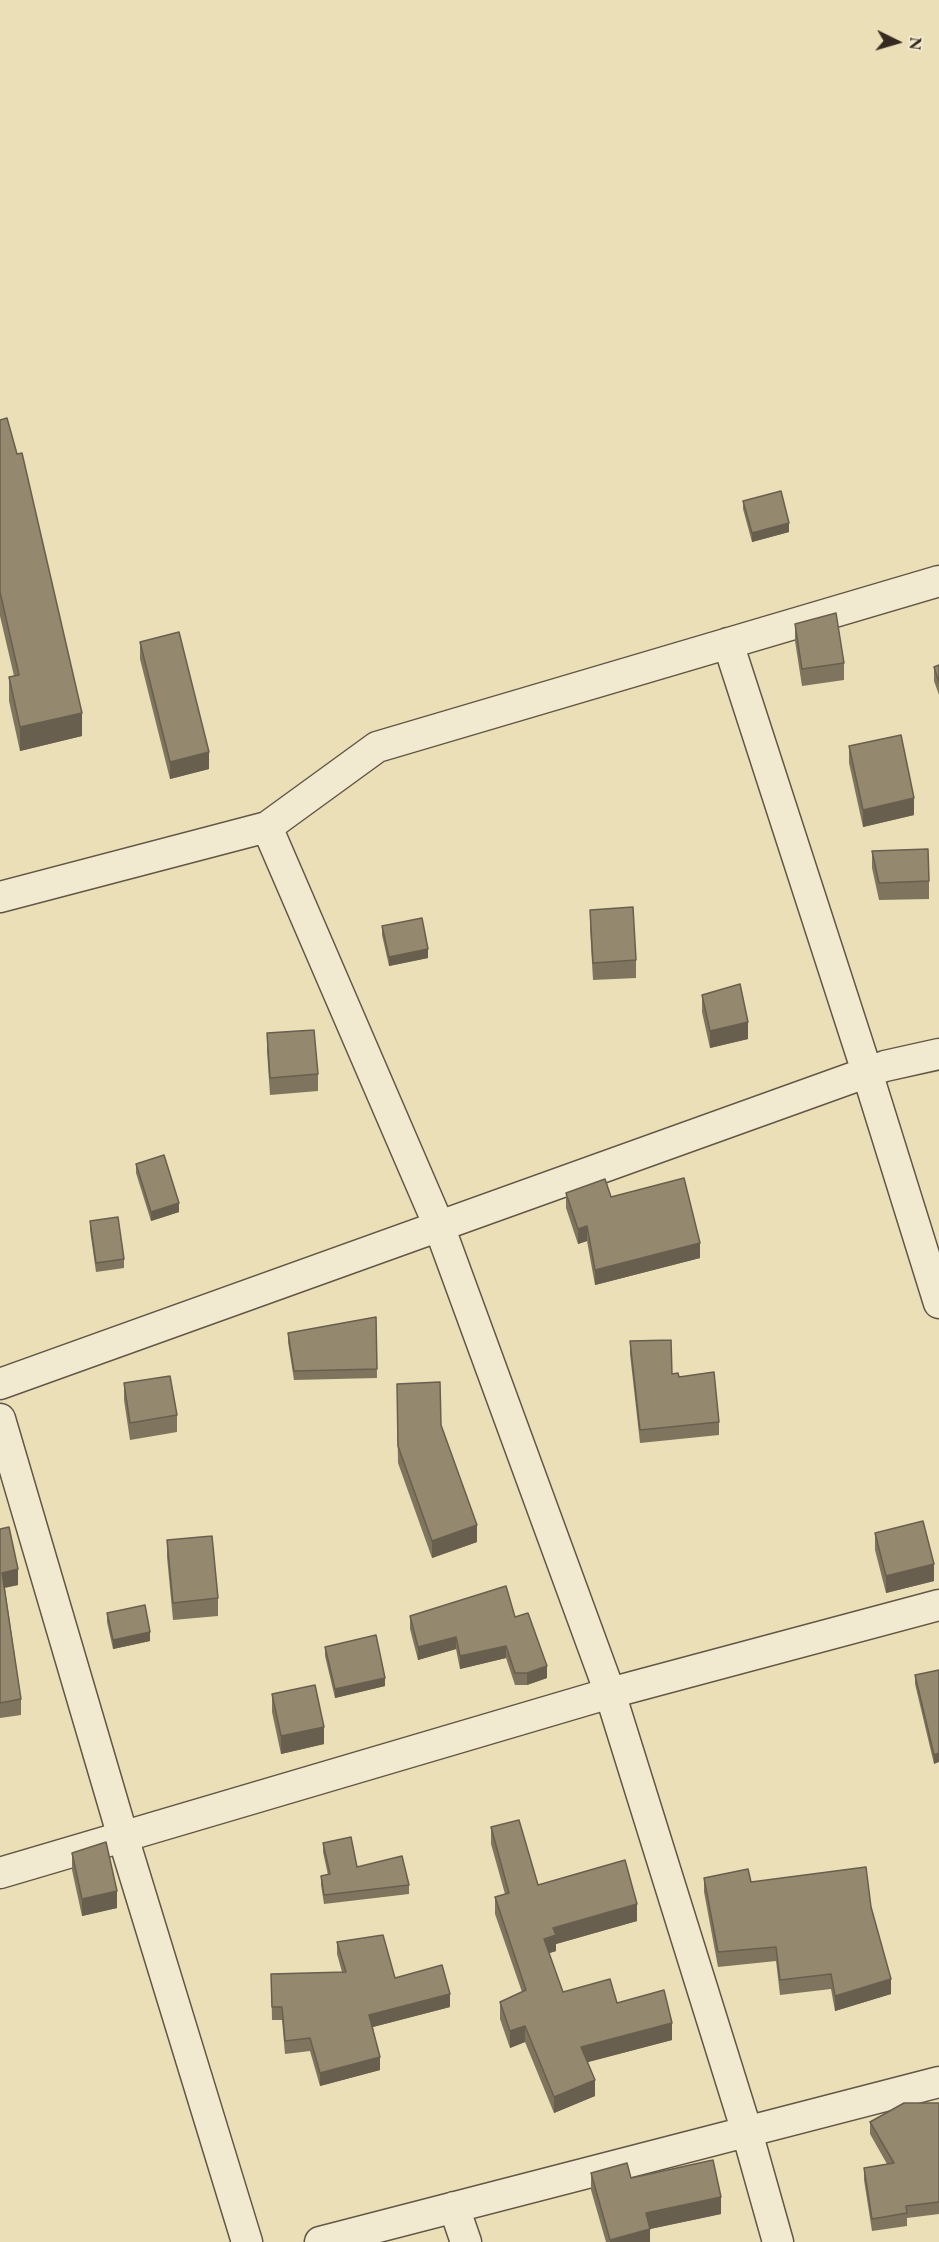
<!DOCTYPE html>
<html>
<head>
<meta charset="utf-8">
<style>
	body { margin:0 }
	#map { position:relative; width:939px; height:2242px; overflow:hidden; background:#ebdfb7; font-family:"EB Garamond",serif }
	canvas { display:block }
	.north { position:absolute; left:867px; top:12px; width:60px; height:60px; -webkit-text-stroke:4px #f2ead0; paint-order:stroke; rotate:95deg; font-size:16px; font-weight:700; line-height:24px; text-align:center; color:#352a20 }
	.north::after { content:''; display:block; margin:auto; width:21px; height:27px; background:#352a20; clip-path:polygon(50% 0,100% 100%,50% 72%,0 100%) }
</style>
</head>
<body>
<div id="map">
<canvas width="939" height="2242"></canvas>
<div class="north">N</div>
</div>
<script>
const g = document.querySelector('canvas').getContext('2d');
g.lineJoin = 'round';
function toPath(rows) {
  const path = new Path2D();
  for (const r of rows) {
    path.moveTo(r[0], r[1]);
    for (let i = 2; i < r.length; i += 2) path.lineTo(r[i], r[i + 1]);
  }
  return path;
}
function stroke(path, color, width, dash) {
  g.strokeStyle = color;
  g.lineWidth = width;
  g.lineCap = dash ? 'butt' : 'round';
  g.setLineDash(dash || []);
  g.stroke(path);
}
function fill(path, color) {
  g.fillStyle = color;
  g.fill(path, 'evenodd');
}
const street = toPath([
	[728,643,867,1072,939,1303],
	[267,827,439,1226,610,1693,747,2132,778,2242],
	[0,897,267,827,377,747,939,581],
	[0,1384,885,1066,939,1054],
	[0,1419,123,1837,247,2242],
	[0,1873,610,1693,939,1605],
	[454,2207,466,2242],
	[320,2242,939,2082]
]);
stroke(street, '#625746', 33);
stroke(street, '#f2ead0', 30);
fill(toPath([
	[0,420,82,736,20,751,9,701,9,677,14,676,0,616],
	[743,501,789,532,752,542,743,509],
	[795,624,844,663,844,680,802,686,795,641],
	[140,642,209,769,170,779,140,659],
	[939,665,939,695,934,681,934,667],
	[849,746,914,815,863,827,849,763],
	[872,851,929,881,929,899,879,900,872,868],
	[590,910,636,960,636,978,593,980,590,928],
	[382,926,428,958,389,966,382,935],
	[702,995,748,1039,710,1048,702,1012],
	[267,1033,318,1074,318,1091,270,1095,267,1051],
	[136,1164,179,1212,151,1221,136,1173],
	[566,1193,611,1197,700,1258,595,1285,587,1241,578,1244,566,1208],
	[90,1221,124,1259,124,1268,96,1272,90,1230],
	[376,1317,377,1378,294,1380,288,1342,288,1333],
	[630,1341,672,1374,679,1377,719,1422,719,1435,640,1443,630,1354],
	[124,1383,177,1415,177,1432,130,1440,124,1400],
	[397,1401,441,1425,477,1542,432,1558,398,1463],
	[0,1529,18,1585,5,1588,21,1699,21,1715,0,1718],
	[875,1533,934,1581,886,1593,875,1550],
	[167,1540,218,1598,218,1616,173,1620,167,1557],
	[107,1613,150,1641,113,1649,107,1622],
	[410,1616,515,1617,547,1678,527,1685,515,1685,506,1658,460,1669,456,1649,418,1660,410,1629],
	[325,1647,385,1686,335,1698,325,1656],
	[939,1670,934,1764,915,1684,915,1675],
	[272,1694,324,1744,281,1754,272,1712],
	[491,1827,538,1885,637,1921,556,1944,556,1951,549,1953,563,1992,617,2003,672,2040,587,2062,595,2096,554,2113,525,2042,510,2048,500,2019,500,2002,522,1992,495,1914,495,1897,505,1894,491,1844],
	[323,1843,357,1867,409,1885,409,1894,324,1904,321,1885,321,1876,328,1875,323,1852],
	[72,1853,117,1908,82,1916,72,1870],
	[704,1878,751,1882,871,1907,891,1994,835,2011,831,1989,780,1995,776,1961,718,1967,704,1892],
	[337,1942,395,1978,450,2007,373,2027,380,2070,320,2086,310,2051,285,2054,282,2020,272,2020,271,1974,342,1972,337,1954],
	[939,2103,939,2214,907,2218,907,2226,872,2231,864,2180,864,2168,887,2164,870,2134,870,2122],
	[591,2173,631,2178,721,2214,650,2229,650,2242,606,2242,591,2190]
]), '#7f755f');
fill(toPath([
	[789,523,789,532,752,542,752,533],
	[82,713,82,736,20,751,20,727],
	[209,752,209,769,170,779,170,762],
	[914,798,914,815,863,827,863,810],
	[428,949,428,958,389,966,389,957],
	[748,1022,748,1039,710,1048,710,1031],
	[179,1203,179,1212,151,1221,151,1212],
	[587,1226,587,1241,578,1244,578,1229],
	[700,1243,700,1258,595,1285,595,1270],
	[477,1525,477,1542,432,1558,432,1541],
	[934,1564,934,1581,886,1593,886,1576],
	[18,1569,18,1585,2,1588,2,1573],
	[150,1632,150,1641,113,1649,113,1640],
	[456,1637,456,1649,418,1660,418,1647],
	[506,1646,506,1658,460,1669,460,1656],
	[547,1666,547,1678,527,1685,527,1673],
	[385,1678,385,1686,335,1698,335,1689],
	[324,1727,324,1744,281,1754,281,1736],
	[939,1753,939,1762,934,1764,934,1755],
	[117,1891,117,1908,82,1916,82,1899],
	[637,1904,637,1921,556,1944,556,1951,544,1955,544,1939,553,1928],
	[891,1979,891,1994,835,2011,835,1996],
	[450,1994,450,2007,369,2028,369,2015],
	[672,2023,672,2040,581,2064,581,2047],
	[525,2026,525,2042,510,2048,510,2031],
	[380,2057,380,2070,320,2086,320,2073],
	[595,2080,595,2096,554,2113,554,2097],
	[721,2197,721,2214,650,2229,650,2242,610,2242,610,2240,646,2213]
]), '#685f4e');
const building = toPath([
	[7,418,17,454,22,453,82,713,20,727,9,677,19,675,0,592,0,420,7,418],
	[781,491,789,523,752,533,743,501,781,491],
	[836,613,844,663,802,669,795,624,836,613],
	[179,632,209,752,170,762,140,642,179,632],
	[939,665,939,682,934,667,939,665],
	[901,735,914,798,863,810,849,746,901,735],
	[928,849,929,881,879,883,872,851,928,849],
	[633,907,636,960,593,963,590,910,633,907],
	[422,918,428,949,389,957,382,926,422,918],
	[740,984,748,1022,710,1031,702,995,740,984],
	[314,1030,318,1074,270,1078,267,1033,314,1030],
	[164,1155,179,1203,151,1212,136,1164,164,1155],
	[684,1178,700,1243,595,1270,587,1226,578,1229,566,1193,605,1179,611,1197,684,1178],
	[118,1217,124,1259,96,1263,90,1221,118,1217],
	[376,1317,377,1369,294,1371,288,1333,376,1317],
	[671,1340,672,1374,678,1373,679,1377,714,1372,719,1422,640,1430,630,1341,671,1340],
	[170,1376,177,1415,130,1423,124,1383,170,1376],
	[440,1382,441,1425,477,1525,432,1541,398,1446,397,1384,440,1382],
	[923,1521,934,1564,886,1576,875,1533,923,1521],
	[9,1527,18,1569,2,1573,21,1699,0,1703,0,1529,9,1527],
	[212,1536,218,1598,173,1603,167,1540,212,1536],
	[506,1586,515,1617,528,1613,547,1666,527,1673,515,1673,506,1646,460,1656,456,1637,418,1647,410,1616,506,1586],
	[145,1605,150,1632,113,1640,107,1613,145,1605],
	[376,1635,385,1678,335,1689,325,1647,376,1635],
	[939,1670,939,1753,934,1755,915,1675,939,1670],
	[315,1685,324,1727,281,1736,272,1694,315,1685],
	[519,1820,538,1885,625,1860,637,1904,553,1928,556,1935,544,1939,563,1992,610,1979,617,2003,664,1990,672,2023,581,2047,595,2080,554,2097,525,2026,510,2031,500,2002,526,1990,495,1897,509,1893,491,1827,519,1820],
	[351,1837,357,1867,402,1856,409,1885,324,1895,321,1876,330,1874,323,1843,351,1837],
	[106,1842,117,1891,82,1899,72,1853,106,1842],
	[866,1867,871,1907,891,1979,835,1996,831,1974,780,1980,776,1947,718,1952,704,1878,748,1869,751,1882,866,1867],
	[383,1935,395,1978,442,1965,450,1994,369,2015,380,2057,320,2073,310,2038,285,2041,282,2007,272,2007,271,1974,346,1972,337,1942,383,1935],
	[904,2103,939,2103,939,2202,906,2206,907,2213,872,2219,864,2168,894,2163,870,2122,904,2103],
	[713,2160,721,2197,646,2213,650,2229,610,2240,591,2173,627,2163,631,2178,713,2160]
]);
fill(building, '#94886f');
stroke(building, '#685f4e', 1.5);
</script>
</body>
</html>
